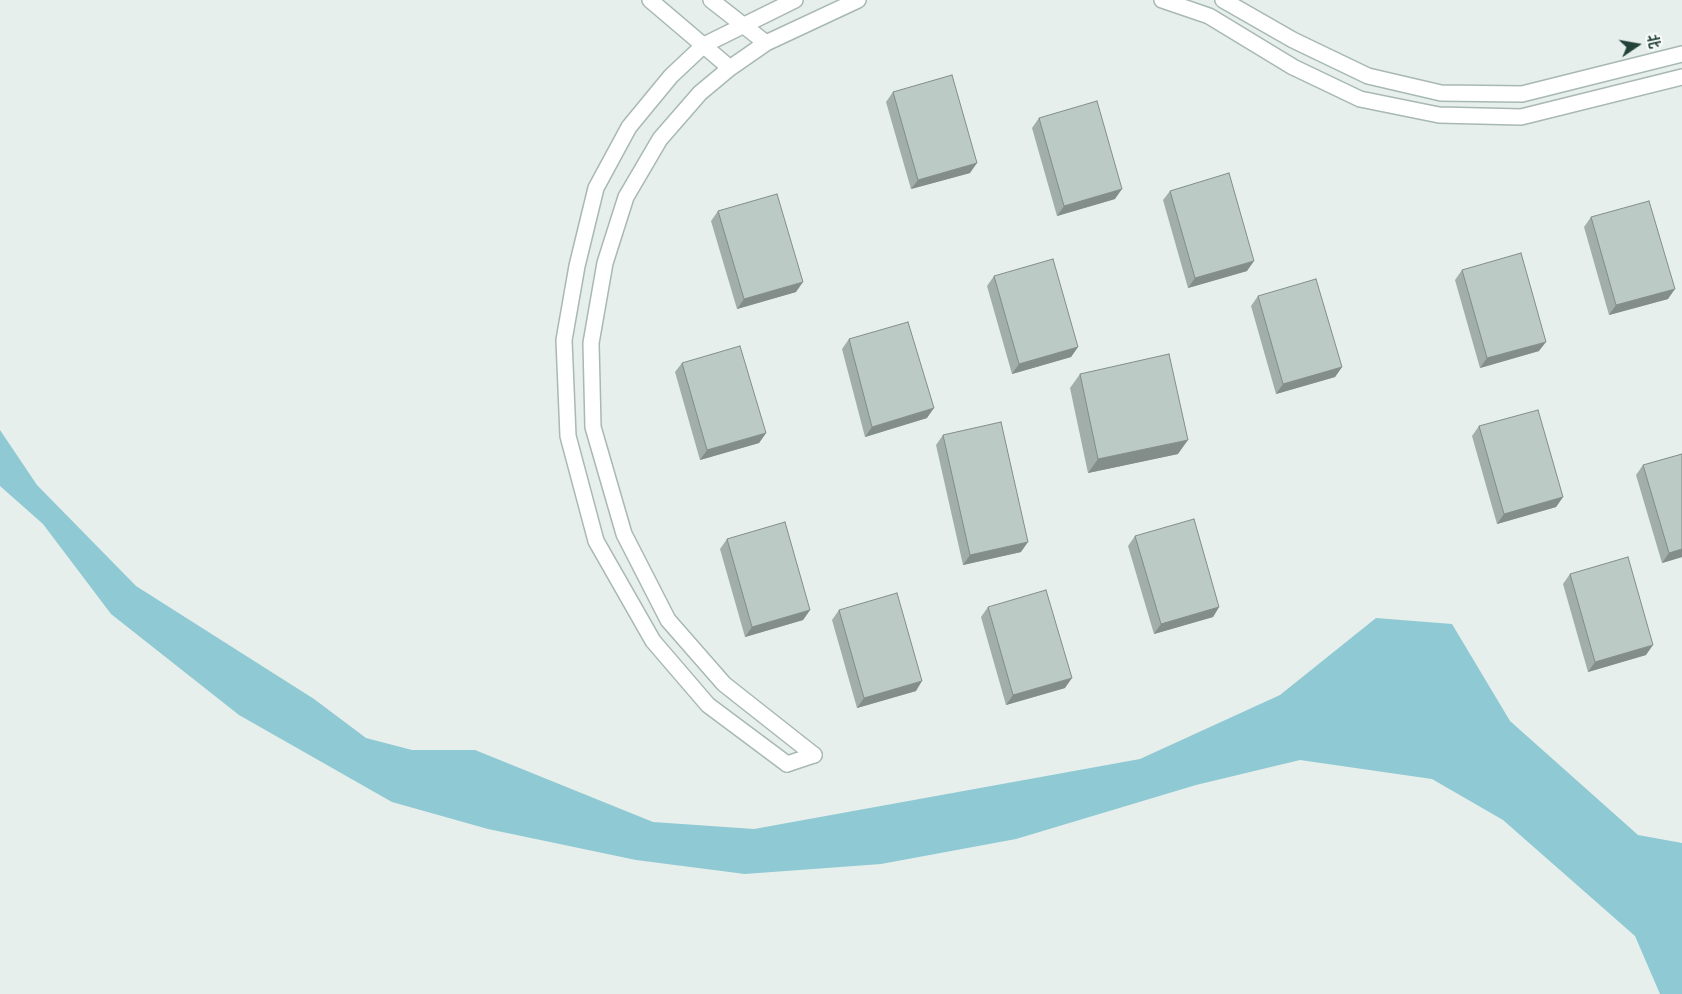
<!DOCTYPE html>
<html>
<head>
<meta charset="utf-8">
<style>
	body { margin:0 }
	#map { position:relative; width:1682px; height:994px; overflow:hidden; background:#e6efeb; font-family:Overpass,"Noto Sans SC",sans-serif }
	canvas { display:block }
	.north { position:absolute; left:1612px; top:20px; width:50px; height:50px; -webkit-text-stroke:4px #f7fbf9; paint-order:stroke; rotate:78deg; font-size:14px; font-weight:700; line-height:20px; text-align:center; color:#24423a }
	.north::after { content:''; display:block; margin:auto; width:18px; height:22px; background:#24423a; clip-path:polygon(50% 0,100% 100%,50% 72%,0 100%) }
</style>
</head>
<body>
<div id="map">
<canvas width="1682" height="994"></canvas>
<div class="north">北</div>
</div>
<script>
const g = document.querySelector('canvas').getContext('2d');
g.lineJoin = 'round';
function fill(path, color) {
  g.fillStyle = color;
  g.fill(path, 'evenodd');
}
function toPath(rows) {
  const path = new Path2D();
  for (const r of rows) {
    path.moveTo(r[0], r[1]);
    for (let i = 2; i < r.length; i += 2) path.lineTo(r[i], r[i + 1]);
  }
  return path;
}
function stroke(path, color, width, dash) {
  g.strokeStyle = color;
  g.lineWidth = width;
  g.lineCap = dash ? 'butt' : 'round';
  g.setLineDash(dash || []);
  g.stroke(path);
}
fill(toPath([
	[0,430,37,485,136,586,314,699,366,738,412,750,475,750,653,822,754,829,1140,759,1280,695,1376,618,1452,624,1510,721,1638,835,1682,843,1682,994,1660,994,1635,936,1503,820,1432,779,1300,760,1196,785,1016,839,881,864,745,874,636,860,488,829,392,802,239,715,111,614,43,524,0,486]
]), '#8ec9d4');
const minor = toPath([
	[787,764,814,755]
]);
const tertiary = toPath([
	[650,0,730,68],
	[711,0,766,43],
	[1162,0,1209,16,1293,67,1360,99,1439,115,1521,117,1682,77],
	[1223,0,1293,40,1368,76,1441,93,1522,94,1682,54],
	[814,755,724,684,668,620,624,534,593,427,591,343,605,263,626,197,660,139,700,93,730,68,766,43,858,0],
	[787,764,708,705,653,641,596,541,568,436,564,340,577,266,596,188,629,127,671,76,704,45,795,0]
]);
stroke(minor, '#a8b8b2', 18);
stroke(tertiary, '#a8b8b2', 18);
stroke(minor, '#fff', 15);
stroke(tertiary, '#fff', 15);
fill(toPath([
	[893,92,970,173,911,189,886,102],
	[1039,118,1115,199,1057,216,1032,128],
	[1170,191,1247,271,1188,288,1163,200],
	[718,211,796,292,737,309,711,221],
	[1591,217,1668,299,1609,315,1584,227],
	[1462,270,1539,351,1480,368,1455,280],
	[994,276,1078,347,1071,357,1012,374,987,286],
	[1258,296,1342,367,1335,377,1276,394,1251,306],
	[849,339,927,418,865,437,842,349],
	[682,363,766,433,759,443,700,460,675,372],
	[1080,374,1178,454,1088,473,1070,388],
	[1479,426,1563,497,1556,507,1497,524,1472,436],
	[943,435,1021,552,963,565,936,445],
	[1682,454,1682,557,1662,563,1636,475,1643,465],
	[1135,536,1219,607,1213,617,1154,634,1128,546],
	[727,539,810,610,803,620,745,637,720,549],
	[1570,574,1646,655,1588,672,1563,584],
	[988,607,1065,688,1006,705,981,617],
	[839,610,916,691,857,708,832,620]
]), '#a1aea9');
fill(toPath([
	[977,163,970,173,911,189,918,180],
	[1122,189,1115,199,1057,216,1064,206],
	[1254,261,1247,271,1188,288,1195,278],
	[803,282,796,292,737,309,744,299],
	[1675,289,1668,299,1609,315,1616,305],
	[1546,342,1539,351,1480,368,1487,358],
	[1078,347,1071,357,1012,374,1019,364],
	[1342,367,1335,377,1276,394,1283,384],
	[934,408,927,418,865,437,872,427],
	[766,433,759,443,700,460,707,450],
	[1188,440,1178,454,1088,473,1098,459],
	[1563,497,1556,507,1497,524,1504,514],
	[1028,542,1021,552,963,565,970,555],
	[1682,549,1682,557,1662,563,1669,553],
	[1219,607,1213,617,1154,634,1161,624],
	[810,610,803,620,745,637,752,627],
	[1653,645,1646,655,1588,672,1595,662],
	[1072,678,1065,688,1006,705,1013,695],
	[922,681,916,691,857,708,864,698]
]), '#838d89');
const building = toPath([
	[952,75,977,163,918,180,893,92,952,75],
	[1097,101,1122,189,1064,206,1039,118,1097,101],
	[1229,173,1254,261,1195,278,1170,191,1229,173],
	[777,194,803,282,744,299,718,211,777,194],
	[1649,201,1675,289,1616,305,1591,217,1649,201],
	[1521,253,1546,342,1487,358,1462,270,1521,253],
	[1053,259,1078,347,1019,364,994,276,1053,259],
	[1316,279,1342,367,1283,384,1258,296,1316,279],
	[908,322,934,408,872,427,849,339,908,322],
	[740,346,766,433,707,450,682,363,740,346],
	[1169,354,1188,440,1098,459,1080,374,1169,354],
	[1538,410,1563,497,1504,514,1479,426,1538,410],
	[1001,422,1028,542,970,555,943,435,1001,422],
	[1682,454,1682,549,1669,553,1643,465,1682,454],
	[1194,519,1219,607,1161,624,1135,536,1194,519],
	[785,522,810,610,752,627,727,539,785,522],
	[1628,557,1653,645,1595,662,1570,574,1628,557],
	[1046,590,1072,678,1013,695,988,607,1046,590],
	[897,593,922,681,864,698,839,610,897,593]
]);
fill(building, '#bbcac4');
stroke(building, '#838d89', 1);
</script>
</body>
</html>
